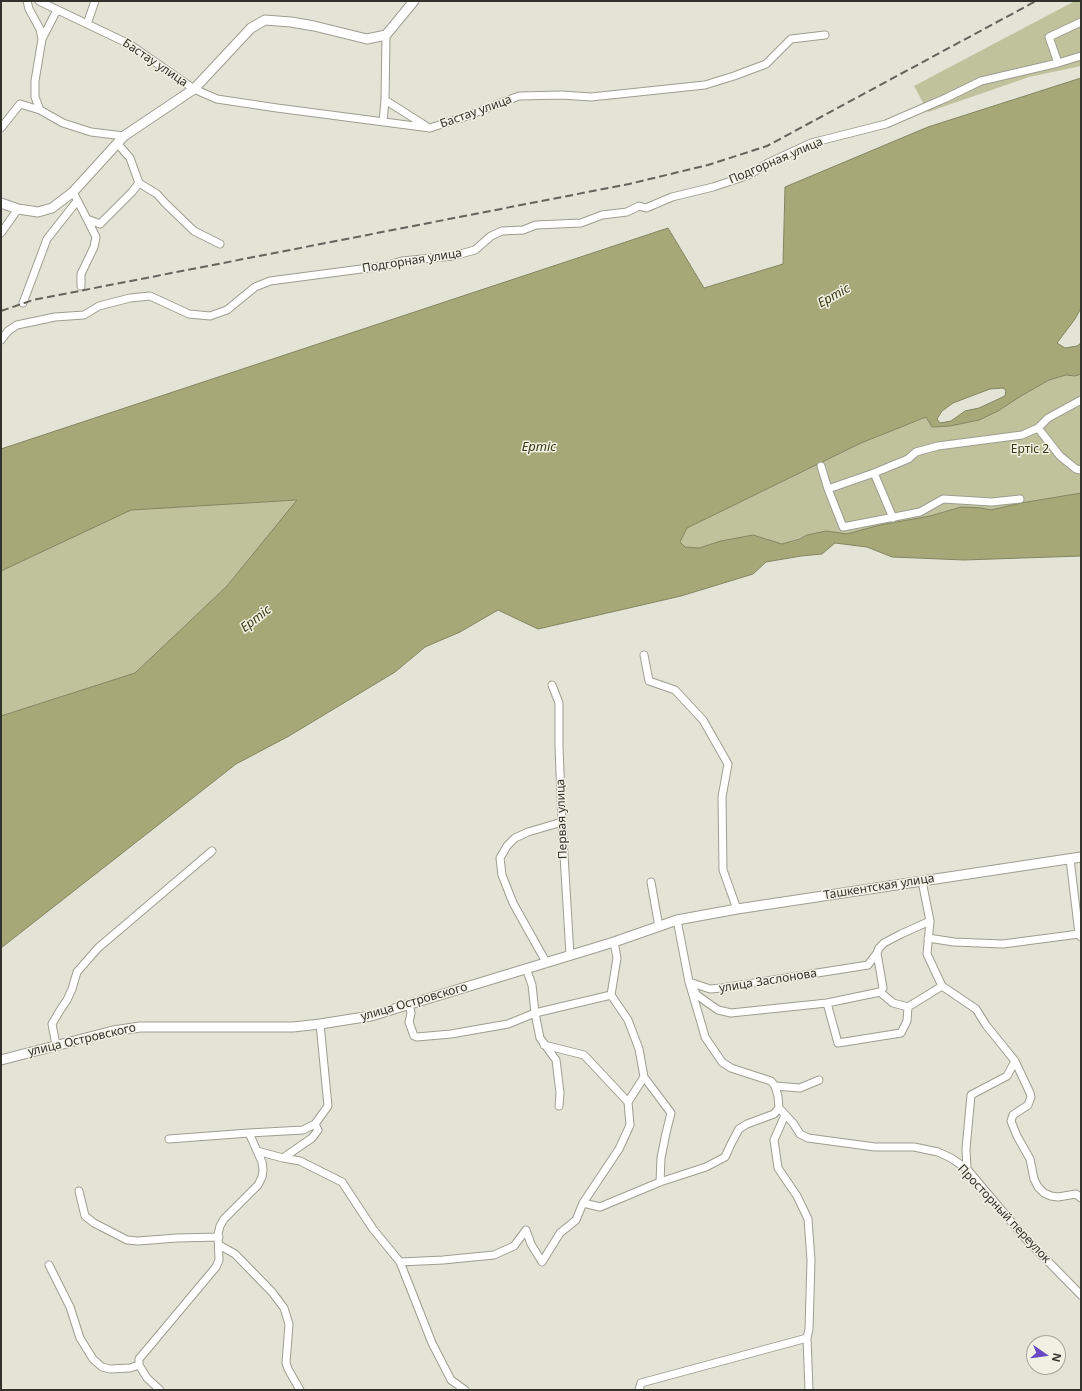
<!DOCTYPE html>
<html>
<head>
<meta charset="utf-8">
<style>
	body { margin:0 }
	#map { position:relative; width:1082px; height:1391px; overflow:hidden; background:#e3e4d6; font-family:"Noto Sans",sans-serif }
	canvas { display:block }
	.frame { position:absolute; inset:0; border:2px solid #32322d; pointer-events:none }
	.north { position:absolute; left:1026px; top:1335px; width:40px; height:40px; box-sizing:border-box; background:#f0f1e3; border:1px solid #a4a59a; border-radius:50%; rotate:103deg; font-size:11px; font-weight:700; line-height:16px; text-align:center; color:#32322d }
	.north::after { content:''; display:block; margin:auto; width:14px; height:18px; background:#684ac3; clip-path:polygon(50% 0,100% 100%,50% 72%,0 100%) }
</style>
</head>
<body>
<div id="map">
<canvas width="1082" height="1391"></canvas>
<div class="frame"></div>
<div class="north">N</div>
</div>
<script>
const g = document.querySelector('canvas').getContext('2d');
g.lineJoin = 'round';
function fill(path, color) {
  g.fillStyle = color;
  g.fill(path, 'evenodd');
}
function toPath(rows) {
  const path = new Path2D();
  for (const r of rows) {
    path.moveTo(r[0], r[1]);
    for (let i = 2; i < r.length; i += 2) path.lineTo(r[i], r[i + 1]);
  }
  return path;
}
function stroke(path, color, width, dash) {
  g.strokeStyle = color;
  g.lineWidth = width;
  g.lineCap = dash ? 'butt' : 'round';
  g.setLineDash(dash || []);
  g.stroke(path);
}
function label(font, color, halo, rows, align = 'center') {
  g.font = font + ' "Noto Sans",sans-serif';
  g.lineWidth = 3;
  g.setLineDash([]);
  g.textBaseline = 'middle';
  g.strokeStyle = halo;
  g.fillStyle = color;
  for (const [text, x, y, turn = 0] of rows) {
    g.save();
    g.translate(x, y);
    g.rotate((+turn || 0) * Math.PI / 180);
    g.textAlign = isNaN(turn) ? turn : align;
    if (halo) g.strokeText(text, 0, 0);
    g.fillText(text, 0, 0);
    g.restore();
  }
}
fill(toPath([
	[1075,1,1081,1,1081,66,1029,77,928,112,914,86],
	[1081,374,1081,493,1021,503,991,510,981,508,945,511,930,516,880,525,847,534,825,531,807,535,782,544,753,535,721,541,699,548,685,547,680,542,687,528,861,443,926,417,932,427,998,411,1021,396,1049,380,1066,375,1075,376],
	[298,500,227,586,135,673,1,716,1,571,131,509]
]), '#c0c29c');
const water = toPath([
	[1081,78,1081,308,1075,319,1057,343,1065,348,1077,346,1081,343,1081,374,1075,376,1066,375,1049,380,1021,396,998,411,979,420,950,426,932,427,926,417,861,443,687,528,680,542,685,547,699,548,721,541,753,535,782,544,799,539,807,535,826,531,847,534,880,525,930,516,961,507,981,508,991,510,1021,503,1081,493,1081,556,964,560,892,557,867,547,835,543,822,554,801,556,766,562,753,574,681,596,538,629,498,610,460,632,425,647,395,672,289,736,236,764,1,948,1,716,135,673,227,586,297,500,131,510,1,571,1,449,668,228,704,288,783,264,785,187,928,127,1081,78],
	[1003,388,1006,390,1005,396,979,408,965,411,951,421,940,423,937,419,942,411,953,403,990,389,1003,388]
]);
fill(water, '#a6a877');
stroke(water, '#838561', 1);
const street = toPath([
	[27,1,29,9,40,29,42,39],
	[39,1,129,44,194,89,217,99,277,108,430,128,464,117,519,96,562,95,591,97,705,85,734,76,766,64,791,39,825,35],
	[57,10,42,39,35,81,35,97,40,110,63,123,91,132,124,136],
	[87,24,95,1],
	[386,35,385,100,426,126],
	[1058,63,1049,37,1081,22],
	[383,122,385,100],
	[1,128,20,104,40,110],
	[117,143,130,158,139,183,157,194,165,203,194,231,220,244],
	[73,192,87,219,100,224,132,192,139,183],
	[1,233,18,209],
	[81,286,81,274,94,247,96,237,87,219],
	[23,303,47,239,77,201],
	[1,340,8,331,17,325,55,317,84,315,99,306,130,298,150,296,189,314,210,316,227,310,255,287,270,281,384,266,402,261,453,256,475,250,491,236,502,231,523,230,536,225,581,223,602,215,627,212,639,206,646,208,672,197,713,187,749,175,768,163,811,143,886,124,946,98,981,81,1058,63,1081,56],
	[1038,428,1060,456,1076,469,1081,470],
	[821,466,828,489,874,473,908,459,916,452,938,446,1022,435,1038,428,1048,418,1081,400],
	[874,473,893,518],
	[828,489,843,527,920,512,943,499,992,502,1020,499],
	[644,655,649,681,675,690,703,720,728,764,722,797,723,870,737,909],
	[552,685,559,703,559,747,562,822,570,955],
	[1070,859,1079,934,1081,937],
	[922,881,930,921,927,954,942,986,976,1009,986,1025,1015,1061,1030,1093,1031,1097,1028,1105,1013,1115,1011,1121,1017,1136,1030,1159,1034,1179,1038,1187,1044,1193,1051,1196,1058,1197,1076,1194,1081,1198],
	[651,882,659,927],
	[677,920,689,982,702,1026,705,1037,722,1062,731,1068,737,1070,771,1081,775,1086,778,1096,779,1108,793,1123,800,1134,808,1138,875,1147,914,1147,938,1152,951,1158,967,1169,1025,1238,1081,1295],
	[930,921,901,934,884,943,879,948,877,953,883,988,880,992,893,1003,908,1007,942,986],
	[928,938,954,942,1003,944,1079,934],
	[546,962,513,903,502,875,500,858,507,846,515,838,528,832,562,822],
	[526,968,532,985,535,1013,540,1038,556,1060,560,1093,559,1106],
	[689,982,710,989,722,988,868,965,877,953],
	[692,987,697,995,708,1003,718,1010,731,1013,827,1003,880,992],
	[827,1003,838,1043,901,1033,907,1021,908,1007],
	[409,1004,411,1013,409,1022,414,1036,417,1037,451,1034,508,1024,535,1013,611,995],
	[320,1024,328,1106,315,1124,318,1130,312,1138,283,1158,300,1161,342,1182,373,1229,400,1262,432,1343,451,1380,465,1390],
	[56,1045,52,1024,59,1012,67,1000,72,989,77,972,98,948,212,851],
	[544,1045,584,1055,628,1102],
	[644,1077,671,1113,666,1133,661,1158,660,1182],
	[775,1086,800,1088,819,1080],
	[785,1115,774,1140,778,1168,797,1196,808,1219,811,1260,809,1329,807,1338,809,1390],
	[249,1133,303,1130,315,1124],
	[257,1151,283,1158],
	[967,1169,966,1149,971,1095,1007,1076,1015,1061],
	[79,1191,85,1216,94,1223,127,1240,138,1241,177,1238,219,1237],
	[583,1203,619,1149,630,1125,628,1102,644,1077,639,1049,628,1020,611,995,617,958,614,942],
	[219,1245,235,1254,272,1292,284,1308,289,1324,286,1363,288,1369,300,1390],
	[400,1262,443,1260,494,1255,514,1246,526,1230,531,1244,542,1262,560,1233,576,1220,583,1203,600,1207,660,1182,706,1167,725,1157,732,1142,739,1129,747,1124,774,1114,779,1108],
	[49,1265,70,1307,80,1338,93,1359,102,1367,110,1369,130,1368,139,1365],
	[160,1390,147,1378,139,1365,139,1359,216,1267,219,1260,218,1234,220,1226,224,1219,258,1185,262,1177,263,1170,262,1162,249,1133,169,1139],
	[639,1390,641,1383,807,1338]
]);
const secondary = toPath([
	[1,203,18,209,38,212,52,208,73,192,124,136,194,89,251,28,265,20,291,22,314,26,367,39,386,35,414,1],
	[1,1060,113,1031,140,1027,293,1027,320,1024,371,1016,614,942,677,920,737,909,1081,857]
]);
stroke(street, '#9d9e91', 9);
stroke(secondary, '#9d9e91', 11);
stroke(street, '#fff', 7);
stroke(secondary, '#fff', 9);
stroke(toPath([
	[1,311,33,300,629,184,708,165,767,146,1036,1]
]), '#64645d', 2, [8, 4]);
label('12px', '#32322d', '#f0f1e3', [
	["Бастау улица",155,63,34],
	["Бастау улица",476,112,-20],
	["Подгорная улица",776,161,-23],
	["Подгорная улица",412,261,-9],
	["Первая улица",562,819,-92],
	["Ташкентская улица",879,887,-9],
	["улица Заслонова",768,981,-9],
	["улица Островского",414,1002,-16],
	["улица Островского",82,1040,-13],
	["Просторный переулок",1004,1214,47]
]);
label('12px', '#373811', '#f0f1e3', [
	["Ертіс 2",1030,450]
]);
label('italic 13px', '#3a3a13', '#f0f1e3', [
	["Ертіс",834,296,-29],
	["Ертіс",539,447],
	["Ертіс",256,619,-38]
]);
</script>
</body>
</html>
